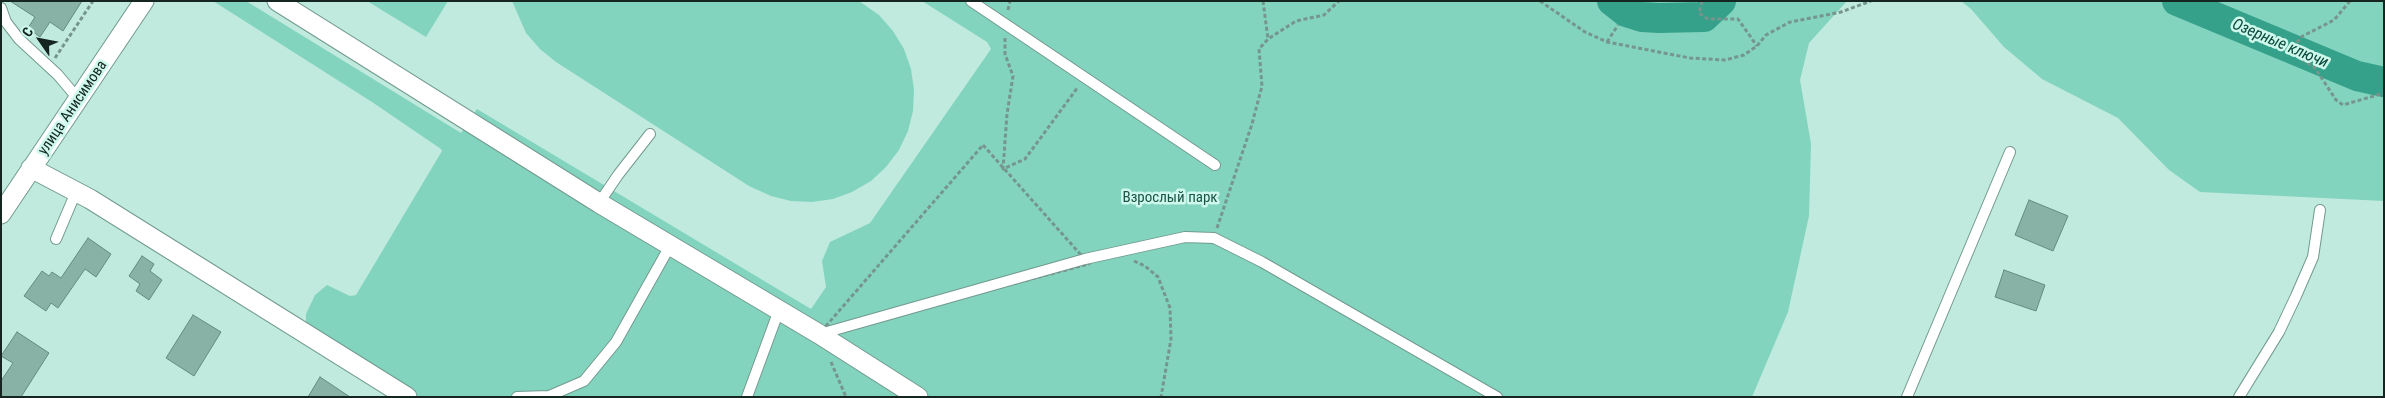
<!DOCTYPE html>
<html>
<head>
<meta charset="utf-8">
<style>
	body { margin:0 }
	#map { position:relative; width:2385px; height:398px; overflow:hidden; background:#c0eade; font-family:"Roboto Condensed",sans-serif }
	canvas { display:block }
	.frame { position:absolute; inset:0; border:2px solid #152520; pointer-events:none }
	.north { position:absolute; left:15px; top:15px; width:50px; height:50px; -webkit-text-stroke:4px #cdf8eb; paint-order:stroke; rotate:303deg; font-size:14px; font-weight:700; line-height:20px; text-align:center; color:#152520 }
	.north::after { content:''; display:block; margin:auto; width:18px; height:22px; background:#152520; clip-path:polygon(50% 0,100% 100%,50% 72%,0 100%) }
</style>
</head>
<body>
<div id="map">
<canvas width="2385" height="398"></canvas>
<div class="frame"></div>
<div class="north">С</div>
</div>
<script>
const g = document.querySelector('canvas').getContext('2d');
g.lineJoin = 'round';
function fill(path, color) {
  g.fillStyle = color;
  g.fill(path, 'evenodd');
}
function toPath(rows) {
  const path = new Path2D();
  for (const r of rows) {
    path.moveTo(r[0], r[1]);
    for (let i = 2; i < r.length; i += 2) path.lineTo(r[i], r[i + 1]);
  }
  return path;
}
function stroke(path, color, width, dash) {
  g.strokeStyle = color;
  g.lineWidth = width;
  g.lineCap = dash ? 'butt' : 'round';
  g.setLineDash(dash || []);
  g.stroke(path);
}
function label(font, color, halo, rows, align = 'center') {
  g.font = font + ' "Roboto Condensed",sans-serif';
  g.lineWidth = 5;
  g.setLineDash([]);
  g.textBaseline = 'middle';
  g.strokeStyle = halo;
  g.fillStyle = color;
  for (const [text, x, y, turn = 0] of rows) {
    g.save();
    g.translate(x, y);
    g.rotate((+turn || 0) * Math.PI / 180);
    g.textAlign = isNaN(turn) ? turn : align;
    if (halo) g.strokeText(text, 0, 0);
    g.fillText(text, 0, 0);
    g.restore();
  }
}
fill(toPath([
	[213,1,246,1,461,133,477,109,811,309,826,287,822,261,830,242,870,223,991,49,987,42,922,1,1847,1,1809,43,1800,80,1811,144,1809,216,1788,312,1752,397,410,397,309,327,306,322,306,314,315,295,327,285,350,296,356,295,442,151,441,149,372,102],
	[367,1,448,1,426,37],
	[512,1,859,1,879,15,893,31,904,49,911,69,914,90,913,111,908,131,899,150,886,167,871,181,852,192,833,199,812,202,791,201,771,196,749,186,556,62,540,49,526,33],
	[1961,1,2384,1,2384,201,2200,192,2169,170,2118,118,2042,79,2004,47,1971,9]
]), '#82d4bf');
stroke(toPath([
	[1612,1,1626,12,1642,17,1659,18,1704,17,1721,1],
	[2177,1,2357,76,2384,82]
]), '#36a18a', 30);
const building = toPath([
	[10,1,82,1,63,31,50,22,40,37,28,28,35,17,10,1],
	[2029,200,2068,216,2053,251,2015,235,2029,200],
	[88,238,111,254,96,277,85,269,58,308,51,303,46,311,24,296,42,271,49,276,52,272,61,278,88,238],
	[142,256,154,264,150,271,162,280,149,300,136,291,140,284,129,276,142,256],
	[2004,270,2045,285,2036,311,1995,297,2004,270],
	[193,315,221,332,194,376,166,358,193,315],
	[17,332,49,353,21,397,1,397,1,381,13,363,1,356,17,332],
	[320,377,350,397,308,397,320,377]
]);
fill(building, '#89b2a6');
stroke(building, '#638b80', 1);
const service = toPath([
	[971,1,1215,165],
	[1,8,6,22,19,39,58,75,79,100],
	[599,203,618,175,650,134],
	[56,239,76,192],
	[820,334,1085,259,1185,237,1214,238,1262,262,1497,397],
	[517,397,549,396,584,381,616,342,670,246],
	[747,397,779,310],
	[1907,397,2010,152],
	[2239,397,2279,332,2296,296,2313,257,2320,210]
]);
const minor = toPath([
	[277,1,599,203,819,334,918,397],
	[31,168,90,199,407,397],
	[1,214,144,1]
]);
stroke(service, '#729a8f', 12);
stroke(minor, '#729a8f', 21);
stroke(toPath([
	[1263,1,1268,39],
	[1540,1,1585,32,1607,42,1690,58,1725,60,1744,55,1757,46,1766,35,1790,22,1841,12,1871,1],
	[1702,1,1699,13,1708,19,1738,19,1757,46],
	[2350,1,2334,20,2301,37,2293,48,2294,54,2315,68,2336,100,2343,105,2384,93],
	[1008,10,1010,1],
	[1005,38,1005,54,1013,76,1007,114,1003,169,1025,159,1078,87],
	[1607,42,1618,25],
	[55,58,93,1],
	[983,145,1089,264,819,334,983,145],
	[1217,228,1252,124,1262,86,1259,49,1268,39,1296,21,1324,15,1339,1],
	[1134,261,1145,266,1158,277,1170,308,1171,339,1161,397],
	[831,362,846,397]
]), '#76958c', 3, [4, 2.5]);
stroke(service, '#fff', 10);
stroke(minor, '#fff', 19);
label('15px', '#152520', '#cdf8eb', [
	["улица Анисимова",73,108,-56]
]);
label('15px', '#1a5447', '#cdf8eb', [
	["Взрослый парк",1170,198]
]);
label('italic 16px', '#08483b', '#cdf8eb', [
	["Озерные ключи",2280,44,23]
]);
</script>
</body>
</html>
